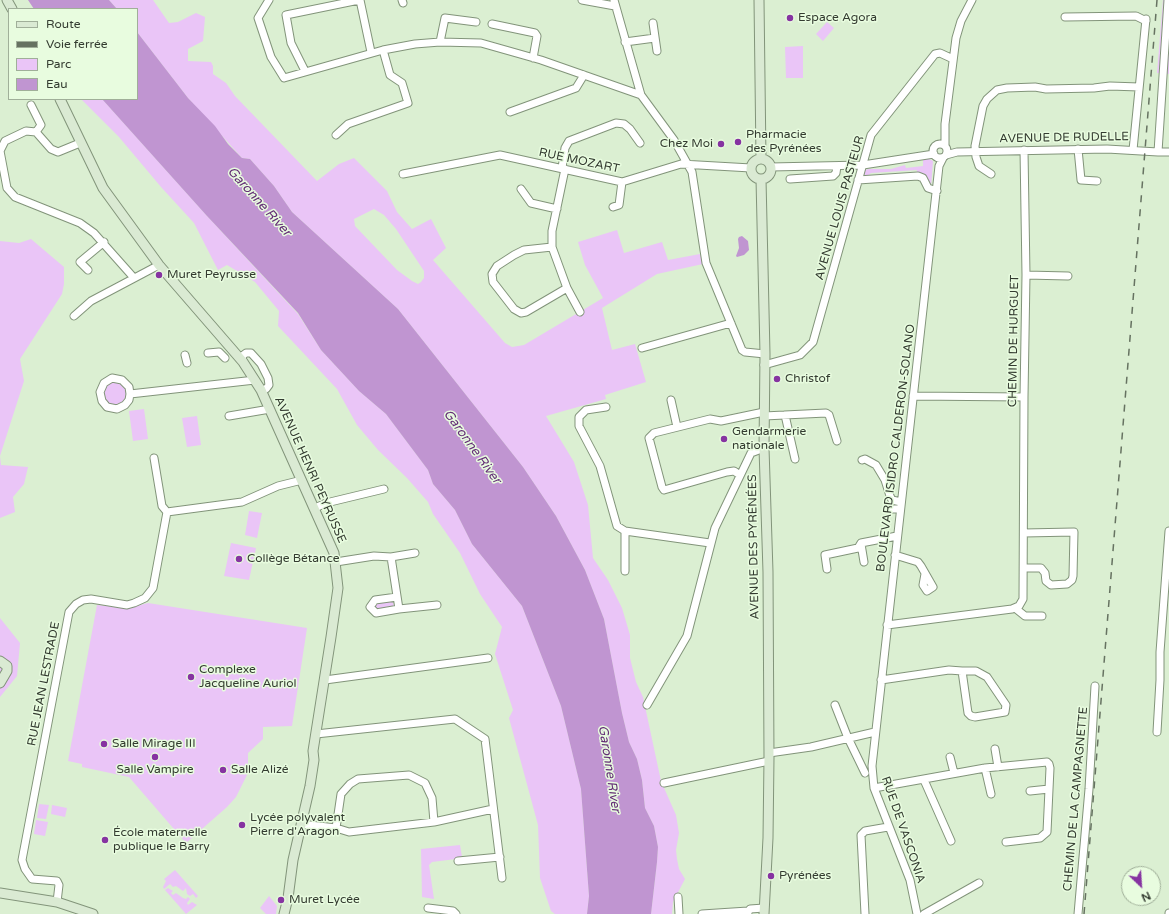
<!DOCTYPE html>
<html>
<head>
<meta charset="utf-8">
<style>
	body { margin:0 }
	#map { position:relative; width:1169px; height:914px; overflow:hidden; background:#dbefd2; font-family:"Varela Round",sans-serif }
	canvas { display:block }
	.legend { position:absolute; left:8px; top:8px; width:130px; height:92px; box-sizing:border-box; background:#e8fcdf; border:1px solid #a0af99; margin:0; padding:5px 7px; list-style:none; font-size:12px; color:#333b30 }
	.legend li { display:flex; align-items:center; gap:8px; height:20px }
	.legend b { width:20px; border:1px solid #a0af99 }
	.north { position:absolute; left:1121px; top:866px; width:40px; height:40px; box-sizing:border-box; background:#e8fcdf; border:1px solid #a0af99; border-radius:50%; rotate:155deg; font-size:11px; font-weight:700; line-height:16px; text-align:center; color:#333b30 }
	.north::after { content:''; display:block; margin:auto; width:14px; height:18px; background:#8633a1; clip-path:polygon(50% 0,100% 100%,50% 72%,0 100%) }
</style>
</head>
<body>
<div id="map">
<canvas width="1169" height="914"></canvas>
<ul class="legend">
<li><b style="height:5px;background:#daead3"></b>Route</li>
<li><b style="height:5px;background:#667261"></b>Voie ferrée</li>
<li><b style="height:11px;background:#eac5f7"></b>Parc</li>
<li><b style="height:11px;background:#c095d1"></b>Eau</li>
</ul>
<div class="north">N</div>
</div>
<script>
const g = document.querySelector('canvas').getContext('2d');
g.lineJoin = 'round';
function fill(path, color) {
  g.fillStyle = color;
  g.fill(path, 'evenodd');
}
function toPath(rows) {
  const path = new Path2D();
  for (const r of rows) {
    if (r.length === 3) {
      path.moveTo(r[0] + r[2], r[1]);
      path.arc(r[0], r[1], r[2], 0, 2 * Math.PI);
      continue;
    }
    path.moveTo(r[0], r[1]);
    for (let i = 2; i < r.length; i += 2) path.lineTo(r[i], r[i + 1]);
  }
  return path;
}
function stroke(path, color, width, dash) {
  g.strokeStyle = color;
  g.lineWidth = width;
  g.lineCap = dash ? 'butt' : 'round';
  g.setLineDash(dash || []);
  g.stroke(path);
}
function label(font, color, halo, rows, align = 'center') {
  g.font = font + ' "Varela Round",sans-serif';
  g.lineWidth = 3;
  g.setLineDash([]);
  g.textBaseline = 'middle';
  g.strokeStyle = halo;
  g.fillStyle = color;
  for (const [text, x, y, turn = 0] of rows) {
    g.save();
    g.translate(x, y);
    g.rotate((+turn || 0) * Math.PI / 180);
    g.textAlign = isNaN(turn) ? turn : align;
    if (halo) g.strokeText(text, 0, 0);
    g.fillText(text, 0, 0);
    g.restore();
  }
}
fill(toPath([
	[109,0,153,0,169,23,178,22,196,13,205,17,203,41,188,49,188,61,211,62,213,66,213,74,226,83,235,96,317,181,339,164,354,158,387,191,397,212,412,229,431,219,446,248,433,260,505,343,512,347,524,345,603,298,585,265,578,242,617,230,624,253,662,242,668,260,700,254,703,264,657,274,602,308,612,350,635,344,646,382,605,395,606,399,546,416,574,462,588,505,593,558,608,580,622,608,630,635,630,658,636,682,643,697,661,781,676,815,679,833,676,850,677,859,679,869,685,879,673,902,672,914,651,914,657,862,658,847,654,826,645,808,642,780,637,759,629,742,622,713,604,619,585,570,556,516,523,467,398,309,292,212,274,186,250,159,242,158,188,98,137,32,137,9,117,9],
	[374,209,384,215,396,229,424,271,424,278,421,282,418,284,412,281,397,270,355,226,354,219],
	[1163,0,1169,0,1169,74,1157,73],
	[827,22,834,28,823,41,816,34],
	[803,46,803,78,786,78,785,47],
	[81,99,102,99,207,216,298,314,321,350,359,391,386,414,428,470,433,484,455,510,472,544,522,606,561,706,581,789,589,896,587,914,555,914,551,911,540,878,538,825,509,718,513,710,495,654,502,627,480,594,460,553,433,514,428,502,407,478,378,450,357,425,337,389,278,326,279,311,255,282,227,265,218,270,194,223,161,187,119,137],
	[927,158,933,161,931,187,916,175,917,170,871,173,866,177,863,176,865,170,869,169,891,169,905,165,906,168,923,166,923,159],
	[31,239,64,267,64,284,62,294,20,359,24,381,0,456,1,465,28,467,24,484,13,497,15,512,0,518,0,241,19,243],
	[114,393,12],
	[144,409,148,439,133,441,129,411],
	[197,416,201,445,187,447,182,418],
	[249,511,262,513,257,538,245,535],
	[231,543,256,548,249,580,224,576],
	[392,601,394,605,392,608,376,611,373,604],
	[148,603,307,628,292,726,263,727,263,739,248,753,248,773,236,797,227,807,186,843,129,777,82,767,82,764,68,761,97,605,129,608],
	[0,618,20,643,17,676,0,697],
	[39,804,49,805,46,819,37,818],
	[52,805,67,808,65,817,51,814],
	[36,820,48,822,45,836,34,834],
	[460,845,462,857,464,858,432,862,429,865,434,899,422,897,421,849],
	[175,870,198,896,196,898,193,894,190,896,187,894,186,888,183,891,176,886,173,887,170,884,164,889,163,887,166,881,164,879],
	[168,888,173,891,171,893,173,895,176,893,183,898,186,899,188,897,190,899,187,903,188,905,192,902,197,905,186,914,165,890],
	[269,896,277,906,276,914,266,914,260,908]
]), '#eac5f7');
fill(toPath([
	[28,0,109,0,117,9,34,9],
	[137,32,188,98,215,126,228,144,242,158,250,159,274,186,292,212,398,309,523,467,556,516,585,570,604,619,622,713,629,742,637,759,642,780,645,808,654,826,658,847,657,862,651,914,587,914,589,896,581,789,561,706,522,606,472,544,455,510,433,484,428,470,386,414,359,391,321,350,298,313,207,216,102,99,137,99],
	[742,236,748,241,749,250,744,255,737,257,736,256,739,248,738,239,739,237]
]), '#c095d1');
const street = toPath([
	[269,0,258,18,271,57,284,78,383,50,415,44,440,42,481,43,541,60,641,95],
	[360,0,371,52],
	[402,0,403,3],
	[582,0,615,6],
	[614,0,641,95,674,140,692,172,706,263,742,350,745,352,765,354],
	[1065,17,1136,16,1146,21],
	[653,23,657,51],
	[492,24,535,33,537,36,533,58],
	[440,42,445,18,476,22],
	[625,42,655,38],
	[305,71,291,43,286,15,359,0],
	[31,105,41,125,36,132],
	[510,112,576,88,584,75],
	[336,135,348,124,408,103,402,83,390,75,383,50],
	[80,143,58,152,51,149,36,132,26,131,5,141,0,151,7,188,15,197,80,223,94,233,134,278],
	[940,151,7],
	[945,145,945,124,956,38,961,21,972,0],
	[1078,149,1081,180,1097,181],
	[1133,150,1146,19],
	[1158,152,1169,152],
	[946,155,957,152,1107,149,1158,152,1168,0],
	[771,167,863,165,934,154],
	[562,168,565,148,569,141,616,123,624,124,630,129,640,143],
	[565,169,552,231,552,247,567,288,580,312],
	[403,174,500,155,622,182,681,164,751,168],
	[991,174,979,166,976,157,975,146,983,106,987,99,997,90,1007,88,1035,87,1046,89,1094,88,1110,86,1139,87],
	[790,179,833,176,836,173,837,166],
	[858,180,918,176,923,178,928,188,937,191],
	[521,189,531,203,557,209],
	[613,207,619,205,622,182],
	[552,247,524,250,514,255,497,266,492,274,493,282,514,309,521,313,526,312,567,288],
	[88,270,80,262,104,242],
	[1026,275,1068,276],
	[74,316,91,301,159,265],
	[642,348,731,323],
	[208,353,219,352,225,358],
	[185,355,187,363],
	[243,362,242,356,246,353,251,353,261,364,268,378,269,385,266,389,261,390],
	[764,365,800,355,813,342,871,135,935,54,940,53,953,59],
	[130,394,129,400,125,405,117,409,107,407,102,401,100,392,104,383,112,378,122,380,129,387,130,394,255,380],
	[913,396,1024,397],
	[671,400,677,427],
	[606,407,586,410,579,417,579,426,600,466,617,526,625,531,710,543],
	[785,415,795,459],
	[229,416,270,409],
	[764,416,826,413,829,415,837,441],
	[154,458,162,506,167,512],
	[862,460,865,459,876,465,885,480,890,496,892,500,901,502],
	[740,475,734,471,727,472,664,490,662,487,649,438,654,433,710,419,721,421,764,412],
	[315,508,326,503,384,489],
	[891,509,900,509],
	[167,512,242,502,278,486,302,480],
	[1024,533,1074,532,1073,576,1072,580,1067,584,1051,585,1046,581,1045,573,1041,568,1024,568],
	[861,544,864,562],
	[895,555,918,562,921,566,933,587,927,591,923,585,925,574],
	[391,557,399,609,437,605],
	[336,562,374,556,391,557,415,553],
	[827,569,825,555,858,548,861,543,897,536],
	[625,571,625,531],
	[397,597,375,600,370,607,376,613,399,609],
	[1015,608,1025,616,1042,616],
	[887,625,1012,609,1019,606,1023,599,1024,397,1026,275,1024,150],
	[325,680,488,658],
	[881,680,949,670,962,671,968,713,971,716,975,717,1005,712,1006,705,987,677,976,671,962,671],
	[647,705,687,636,715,528,751,453,764,448],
	[835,705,848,738,865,773],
	[1157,732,1160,680,1160,652,1169,531],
	[316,734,455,719,485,739,502,878],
	[995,749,998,767],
	[769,753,811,747,875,732],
	[950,757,954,773],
	[985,768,991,794],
	[924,780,951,841],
	[664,783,769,761],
	[874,788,985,768,1047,762,1049,764,1050,768,1047,832,1040,838,1006,842],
	[1030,791,1049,789],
	[301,824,336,828,349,832,434,822,493,809],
	[336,828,341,794,350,784,358,779,409,775,425,783,432,798,434,822],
	[458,861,500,857],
	[678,897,679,914],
	[57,902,59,885,57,881,32,879,25,869,22,860,69,612,76,604,83,600,91,599,127,605,134,603,145,598,153,588,167,512],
	[428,908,453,911,456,914],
	[702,914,748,911],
	[747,914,750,909,764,908],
	[865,914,861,835,865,831,888,827],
	[917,914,910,880,874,788,872,766,939,166,943,158],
	[924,914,979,883],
	[1078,914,1089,789,1095,686],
	[1169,914,1169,913]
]);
const secondary = toPath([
	[7,0,12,9],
	[759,0,761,158],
	[60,99,103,188,159,265,243,362,261,390,334,553,338,588,331,637,313,751,314,760,310,786,293,860,288,898,284,914],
	[761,169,10],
	[761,179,765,354,764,448,768,572,769,758,768,838,764,914],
	[0,661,7,666,7,671,0,683],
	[0,893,57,902,93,914]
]);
stroke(street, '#82947a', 9);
stroke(secondary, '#82947a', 11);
stroke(street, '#fff', 7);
stroke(secondary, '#daead3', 9);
stroke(toPath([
	[1084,914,1157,0]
]), '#667261', 1.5, [7, 7]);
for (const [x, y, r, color] of [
	[790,18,4,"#8633a1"],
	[738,142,4,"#8633a1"],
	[721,144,4,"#8633a1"],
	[159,275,4,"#8633a1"],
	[777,379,4,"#8633a1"],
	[724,439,4,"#8633a1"],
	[239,559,4,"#8633a1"],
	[191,677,4,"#8633a1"],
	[104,744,4,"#8633a1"],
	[155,757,4,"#8633a1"],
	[223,770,4,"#8633a1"],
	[242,825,4,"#8633a1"],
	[105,840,4,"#8633a1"],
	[771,876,4,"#8633a1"],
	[281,900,4,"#8633a1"]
]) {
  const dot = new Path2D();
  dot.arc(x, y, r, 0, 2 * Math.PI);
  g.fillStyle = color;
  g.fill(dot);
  stroke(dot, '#e8fcdf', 1.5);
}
label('12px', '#333b30', '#e8fcdf', [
	["Espace Agora",798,18],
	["Pharmacie",746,135],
	["des Pyrénées",746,149],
	["Chez Moi",713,144,"right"],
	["Muret Peyrusse",167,275],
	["Christof",785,379],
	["Gendarmerie",732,432],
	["nationale",732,446],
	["Collège Bétance",247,559],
	["Complexe",199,670],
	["Jacqueline Auriol",199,684],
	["Salle Mirage III",112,744],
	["Salle Vampire",155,770,"center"],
	["Salle Alizé",231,770],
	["Lycée polyvalent",250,818],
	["Pierre d'Aragon",250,832],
	["École maternelle",113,833],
	["publique le Barry",113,847],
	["Pyrénées",779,876],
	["Muret Lycée",289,900]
], 'left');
label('12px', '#333b30', '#e8fcdf', [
	["AVENUE DE RUDELLE",1064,138,-1],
	["RUE MOZART",579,161,12],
	["AVENUE LOUIS PASTEUR",840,208,-74],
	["CHEMIN DE HURGUET",1014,341,-89],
	["BOULEVARD ISIDRO CALDERON-SOLANO",896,448,-83],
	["AVENUE HENRI PEYRUSSE",310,470,66],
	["AVENUE DES PYRÉNÉES",754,547,-91],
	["RUE JEAN LESTRADE",44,684,-79],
	["CHEMIN DE LA CAMPAGNETTE",1076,799,-85],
	["RUE DE VASCONIA",903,830,71]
]);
label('italic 13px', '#642e76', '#e8fcdf', [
	["Garonne River",259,202,48],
	["Garonne River",472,447,54],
	["Garonne River",609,769,81]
]);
</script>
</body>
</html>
